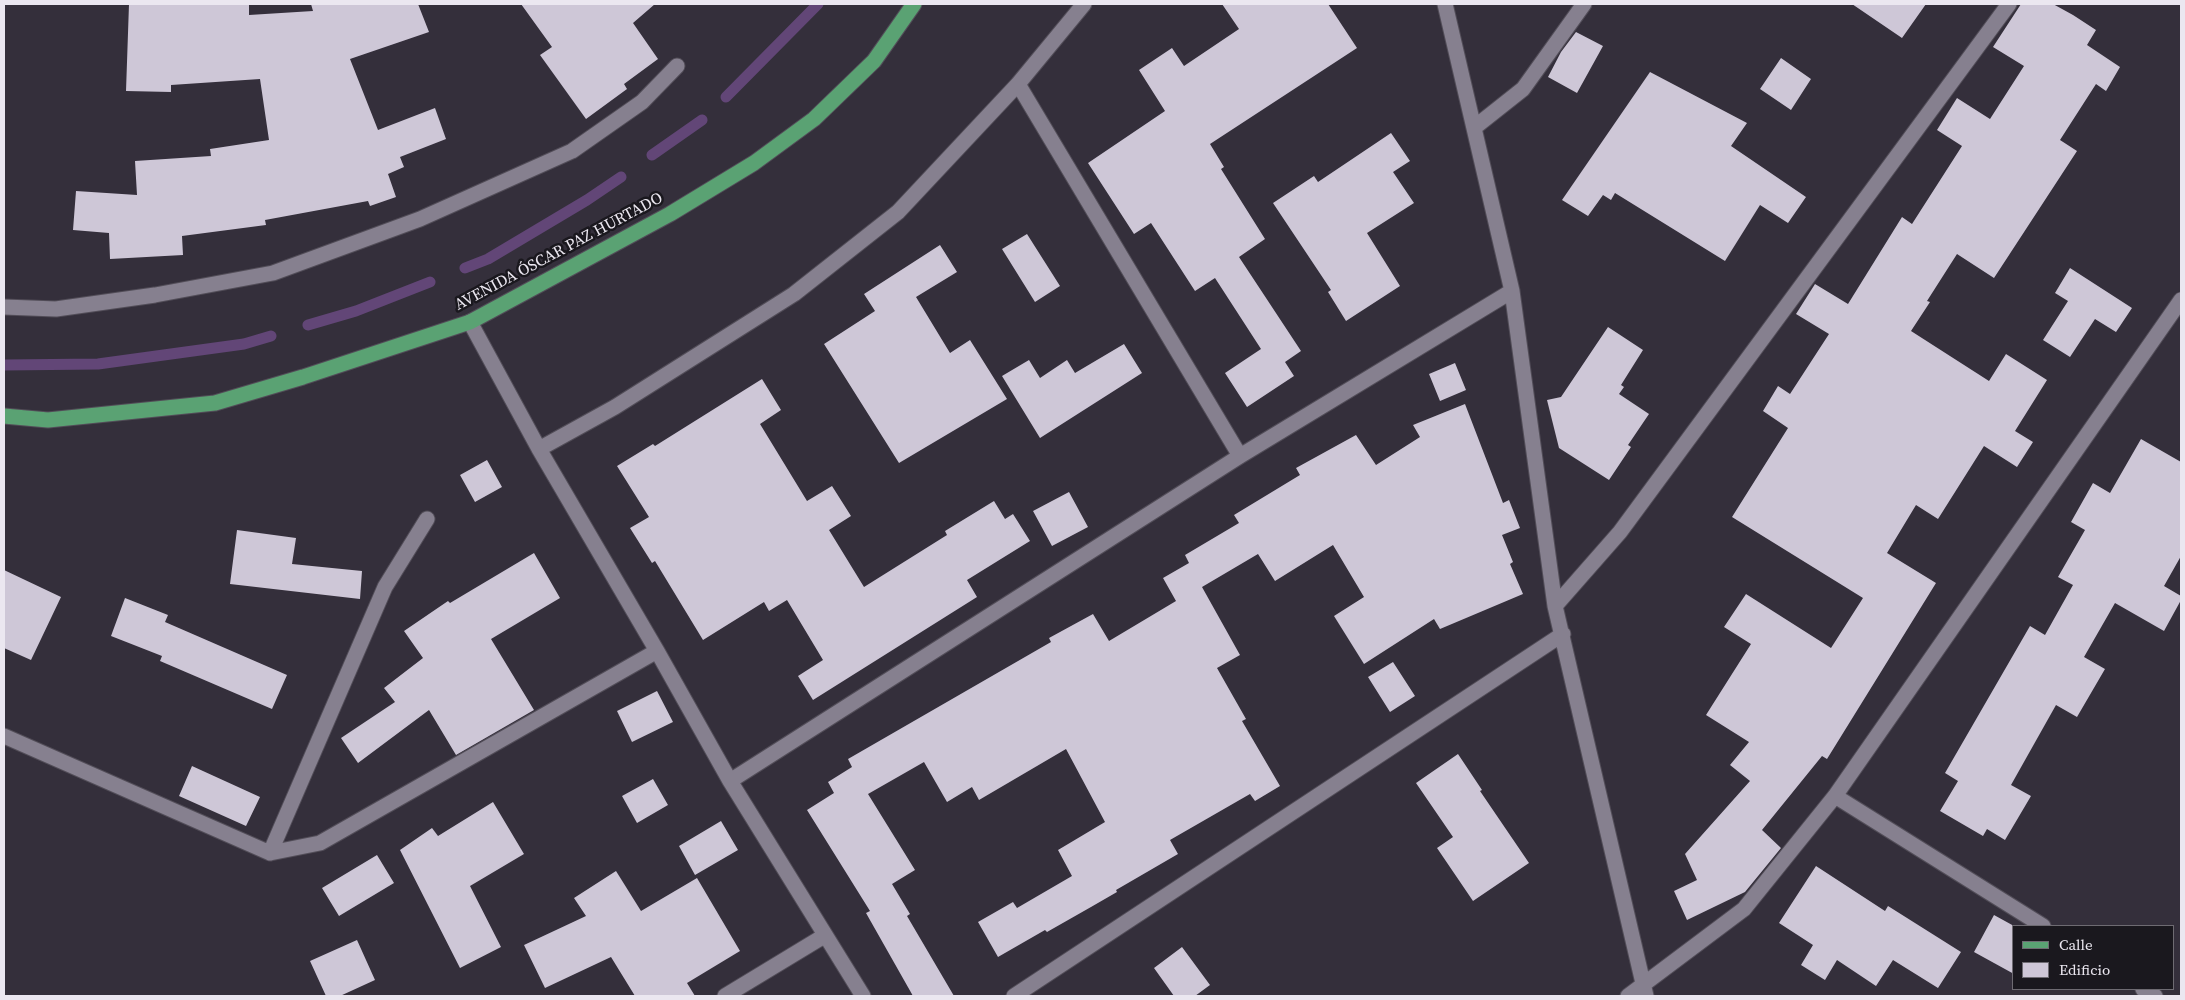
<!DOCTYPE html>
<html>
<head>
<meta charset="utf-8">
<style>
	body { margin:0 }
	#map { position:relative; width:2185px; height:1000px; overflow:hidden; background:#342f3b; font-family:"Source Serif 4",serif }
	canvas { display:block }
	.frame { position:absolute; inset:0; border:5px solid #ebe7f0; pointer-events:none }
	.legend { position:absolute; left:2012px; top:925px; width:162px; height:65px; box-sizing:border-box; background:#1a181e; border:1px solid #6e6b72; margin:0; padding:6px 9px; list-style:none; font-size:15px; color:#ebe7f0 }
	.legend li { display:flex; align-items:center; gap:10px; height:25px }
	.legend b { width:25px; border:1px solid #6e6b72 }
</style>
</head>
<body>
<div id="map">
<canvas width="2185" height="1000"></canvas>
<div class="frame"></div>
<ul class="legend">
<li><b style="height:6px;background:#5aa273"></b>Calle</li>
<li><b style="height:14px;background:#cec7d7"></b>Edificio</li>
</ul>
</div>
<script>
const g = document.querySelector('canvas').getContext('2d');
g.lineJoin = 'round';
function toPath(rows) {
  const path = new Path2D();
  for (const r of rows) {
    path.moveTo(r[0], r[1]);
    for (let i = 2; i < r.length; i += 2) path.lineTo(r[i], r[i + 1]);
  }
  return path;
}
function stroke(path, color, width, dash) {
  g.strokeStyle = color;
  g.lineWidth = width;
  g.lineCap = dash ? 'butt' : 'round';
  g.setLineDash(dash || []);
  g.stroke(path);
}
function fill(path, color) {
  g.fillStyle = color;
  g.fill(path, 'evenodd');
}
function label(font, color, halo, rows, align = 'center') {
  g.font = font + ' "Source Serif 4",serif';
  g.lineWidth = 5;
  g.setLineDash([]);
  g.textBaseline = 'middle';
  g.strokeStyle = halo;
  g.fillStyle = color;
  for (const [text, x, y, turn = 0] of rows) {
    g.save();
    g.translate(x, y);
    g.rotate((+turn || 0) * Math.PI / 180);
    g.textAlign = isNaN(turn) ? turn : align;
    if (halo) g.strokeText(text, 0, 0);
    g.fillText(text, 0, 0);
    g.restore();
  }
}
stroke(toPath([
	[726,97,818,4],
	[652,155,702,120],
	[465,268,488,259,587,200,621,177],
	[308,325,356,311,430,282],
	[4,365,98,364,244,344,271,336]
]), '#624677', 11);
fill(toPath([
	[129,4,249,4,249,15,313,11,311,4,418,4,429,32,350,59,378,130,435,108,446,139,400,157,404,167,388,174,396,197,370,206,368,201,265,220,266,225,182,236,183,255,110,259,109,233,73,230,76,191,137,195,135,161,211,156,210,149,269,140,260,79,171,85,171,92,126,91],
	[521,4,655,4,633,23,658,59,624,84,627,89,586,119,540,55,552,47],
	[1222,4,1328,4,1357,48,1210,144,1224,167,1221,169,1265,239,1239,257,1301,351,1285,362,1294,376,1247,407,1225,373,1261,349,1215,278,1195,291,1151,223,1134,234,1088,163,1165,111,1139,70,1172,48,1184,66,1239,29],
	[1852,4,1926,4,1902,38],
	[2021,4,2053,4,2073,15,2096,30,2087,45,2120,67,2106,91,2096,84,2060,140,2077,151,1994,278,1957,254,1927,301,1930,302,1911,331,1989,381,2006,354,2047,380,2015,431,2033,442,2017,467,1984,446,1938,519,1916,505,1887,553,1936,583,1827,759,1822,756,1762,830,1781,848,1745,892,1687,920,1674,891,1697,880,1685,854,1750,781,1730,765,1749,742,1706,715,1751,644,1724,627,1746,594,1831,648,1863,598,1732,517,1788,428,1763,411,1778,386,1790,394,1829,334,1796,314,1815,284,1848,304,1902,217,1912,224,1962,146,1937,130,1957,98,1990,119,2024,66,1993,47],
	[1576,32,1603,46,1577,93,1548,77,1561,52],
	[1781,58,1811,79,1791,110,1760,89],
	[1650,72,1747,123,1731,146,1806,197,1788,223,1760,205,1725,261,1615,193,1611,200,1603,195,1588,216,1562,200],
	[1391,133,1410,161,1393,172,1414,203,1367,233,1400,286,1346,321,1328,292,1331,290,1273,203,1314,176,1318,182],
	[1027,234,1060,286,1035,302,1002,249],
	[940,245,957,272,916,297,950,353,970,340,1007,399,899,463,824,344,875,311,864,294],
	[2070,268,2132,308,2116,332,2095,319,2070,357,2043,340,2068,301,2055,293],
	[1608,327,1643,350,1621,385,1624,387,1619,394,1649,414,1628,445,1631,447,1609,480,1559,448,1547,400,1561,397],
	[1124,344,1142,373,1040,438,1002,376,1029,360,1040,378,1067,360,1075,373],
	[1455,363,1466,390,1440,401,1429,374],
	[762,379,781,410,760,424,807,501,832,486,851,516,829,530,864,587,947,535,945,531,994,501,1005,519,1013,514,1030,541,967,580,977,597,813,700,798,676,823,660,787,600,769,611,764,602,703,640,655,561,652,563,630,528,649,517,617,466,653,444,655,446],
	[1465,404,1503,503,1509,500,1520,528,1502,535,1513,562,1510,564,1523,594,1440,629,1434,619,1364,664,1334,616,1364,597,1333,545,1275,581,1258,554,1202,587,1240,655,1217,668,1246,719,1242,721,1280,786,1255,801,1250,794,1170,840,1178,854,1116,890,1117,892,1091,907,1047,932,1045,930,998,957,978,922,1013,902,1017,908,1072,876,1058,850,1105,822,1066,749,979,800,972,787,947,802,924,762,868,794,915,870,892,884,910,914,907,916,954,996,913,996,866,913,870,911,807,810,834,793,828,782,852,767,848,759,1051,642,1049,638,1093,614,1109,641,1176,601,1163,578,1189,563,1185,555,1239,523,1234,515,1300,475,1296,468,1356,435,1376,465,1420,437,1413,425],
	[2141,439,2181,462,2181,556,2164,586,2181,596,2181,600,2164,631,2115,603,2084,657,2105,669,2077,717,2056,705,2011,785,2031,796,2005,840,1987,829,1983,836,1940,811,1958,781,1945,773,2030,626,2045,635,2073,585,2058,577,2085,530,2071,522,2093,483,2110,493],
	[487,460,502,487,475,502,460,475],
	[1069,492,1088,527,1052,546,1033,511],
	[237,530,296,538,292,564,362,571,360,599,230,584],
	[534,553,560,598,491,639,534,710,456,755,429,710,358,763,341,738,395,702,384,688,423,658,404,631,448,601,450,603],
	[4,570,61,597,31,660,4,648],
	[125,598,168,615,165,622,287,675,272,709,160,661,162,656,111,636],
	[1393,662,1415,696,1390,712,1368,677],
	[657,691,673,722,632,742,617,711],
	[1458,754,1482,790,1480,791,1529,863,1473,901,1437,848,1453,837,1416,783],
	[192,766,260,797,246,826,179,796],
	[653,779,668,805,637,823,622,796],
	[493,802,524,854,470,886,501,947,460,968,400,850,432,828,438,836],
	[721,821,738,850,695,875,679,846],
	[377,855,394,883,339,916,322,888],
	[1816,866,1885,911,1888,906,1961,952,1938,988,1893,960,1876,986,1837,960,1825,980,1801,965,1813,945,1779,923],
	[616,871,641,911,697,878,740,951,687,983,695,996,635,996,611,957,545,988,524,945,586,916,574,898],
	[1994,915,2014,926,2014,974,1974,952],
	[357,940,375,980,340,996,326,996,310,961],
	[1182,947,1210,985,1195,996,1174,996,1154,968]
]), '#cec7d7');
const street = toPath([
	[1445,4,1512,291,1555,606,1646,996],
	[1018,84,1240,456],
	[1475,127,1523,89,1584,4],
	[4,307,56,309,155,295,273,273,420,219,572,151,642,102,677,66],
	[470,322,539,449,657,651,730,781,863,996],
	[539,449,615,407,794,294,898,212,1018,84,1084,4],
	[1555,606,1620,532,2009,4],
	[4,736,270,853,320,843,657,651],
	[730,781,1240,456,1512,291],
	[1835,796,2043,926],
	[270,853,385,587,427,519],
	[2143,989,2155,996],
	[725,996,824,936],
	[1014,996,1563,634],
	[1628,996,1744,909,1835,796,2181,300]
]);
const primary = toPath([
	[4,416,48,420,215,403,303,377,470,322,670,214,754,163,814,119,874,61,914,4]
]);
stroke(street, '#524d58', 17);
stroke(primary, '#524d58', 17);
stroke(street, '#86808f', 15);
stroke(primary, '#5aa273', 15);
label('16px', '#ebe7f0', '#1a181e', [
	["AVENIDA ÓSCAR PAZ HURTADO",559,252,-28]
]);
</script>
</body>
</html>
